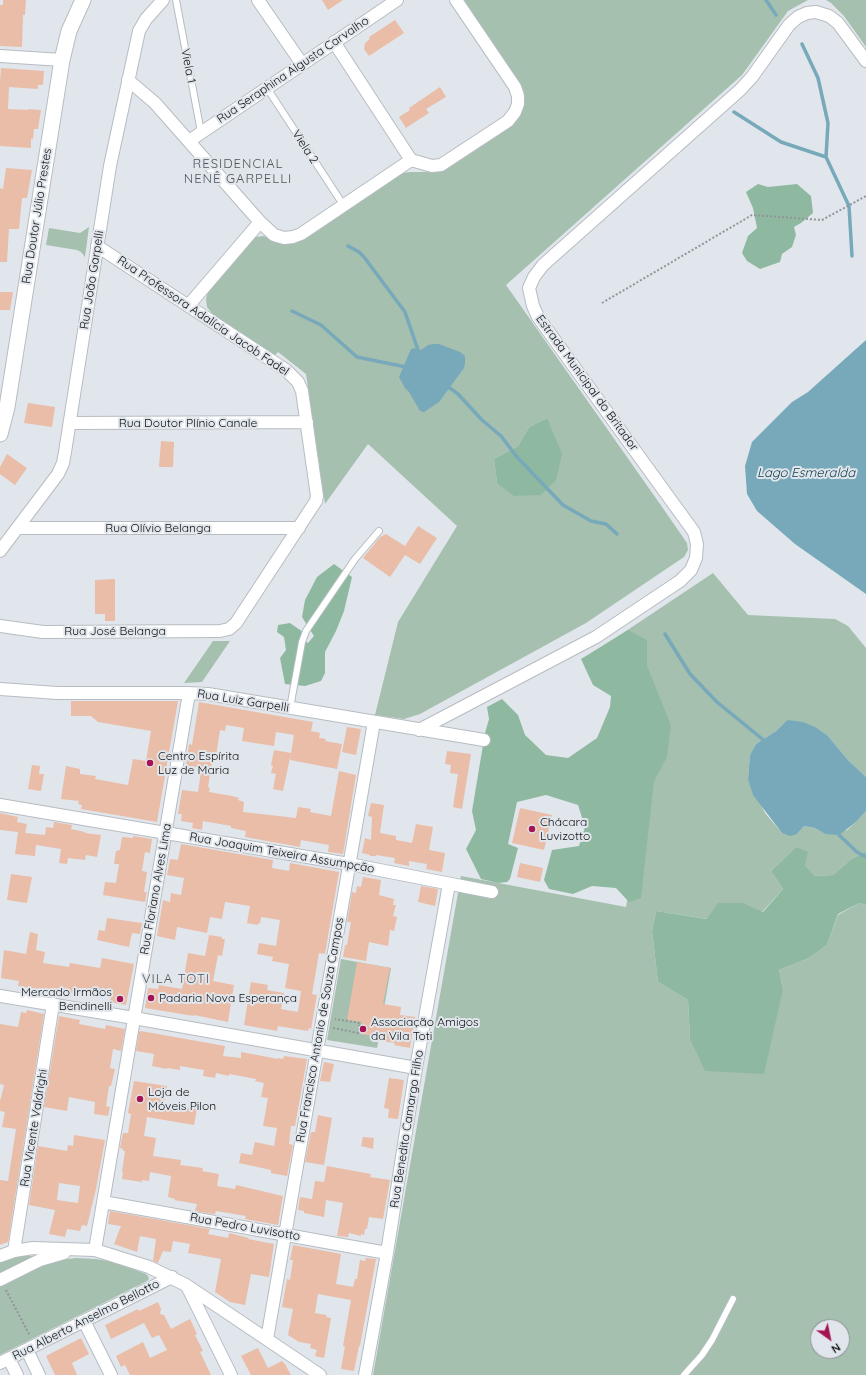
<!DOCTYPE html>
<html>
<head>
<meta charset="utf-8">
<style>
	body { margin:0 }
	#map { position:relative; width:866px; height:1375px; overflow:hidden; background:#e1e6ec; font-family:Quicksand,sans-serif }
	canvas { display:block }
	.north { position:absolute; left:810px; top:1319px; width:40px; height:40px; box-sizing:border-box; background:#e1e6ec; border:1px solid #8d9195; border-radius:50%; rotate:147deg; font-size:11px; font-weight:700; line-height:16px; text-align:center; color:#0f1113 }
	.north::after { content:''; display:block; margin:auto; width:14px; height:18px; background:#a51352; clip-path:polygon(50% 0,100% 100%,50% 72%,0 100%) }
</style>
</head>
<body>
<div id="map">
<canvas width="866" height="1375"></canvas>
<div class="north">N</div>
</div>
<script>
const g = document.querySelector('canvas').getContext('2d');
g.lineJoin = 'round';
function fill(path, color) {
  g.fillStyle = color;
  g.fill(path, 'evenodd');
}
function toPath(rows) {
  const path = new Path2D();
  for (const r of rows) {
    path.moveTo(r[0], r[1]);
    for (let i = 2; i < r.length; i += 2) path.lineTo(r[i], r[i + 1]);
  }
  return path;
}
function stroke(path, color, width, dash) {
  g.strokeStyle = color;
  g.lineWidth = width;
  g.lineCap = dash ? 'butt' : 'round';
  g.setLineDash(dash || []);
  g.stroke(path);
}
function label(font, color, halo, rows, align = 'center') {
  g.font = font + ' Quicksand,sans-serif';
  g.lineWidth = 4;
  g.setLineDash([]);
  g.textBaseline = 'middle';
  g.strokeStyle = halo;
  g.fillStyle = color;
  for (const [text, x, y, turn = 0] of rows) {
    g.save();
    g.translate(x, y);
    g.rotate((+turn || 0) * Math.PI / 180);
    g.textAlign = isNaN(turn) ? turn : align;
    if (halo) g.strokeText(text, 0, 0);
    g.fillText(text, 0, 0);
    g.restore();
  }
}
fill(toPath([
	[464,0,808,0,788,11,742,75,506,285,660,504,687,543,688,550,684,557,586,623,420,714,404,719,375,715,398,622,457,526,368,444,325,504,306,374,278,352,275,355,214,316,207,307,206,299,208,292,253,239,256,237,263,236,280,241,296,242,305,239,403,173,410,172,439,172,445,170,509,128,516,121,520,115,524,102,524,91],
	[547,418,497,483,494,459,518,446,529,427],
	[826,0,866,0,866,47,844,16,831,3],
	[89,227,85,257,81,252,77,250,46,245,49,228,80,233],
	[713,573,748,615,835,619,848,626,866,648,866,777,848,760,828,736,787,720,776,731,756,744,750,755,748,779,765,813,782,833,797,834,804,826,815,828,825,834,847,830,856,822,866,811,866,851,850,860,833,875,815,876,805,865,796,847,771,871,783,889,762,912,744,903,708,919,656,911,652,931,658,982,688,1000,690,1039,783,989,779,970,809,958,827,945,838,915,859,903,866,905,866,1375,373,1375,461,876,626,907,660,707,614,639],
	[818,1327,842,1327,842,1351,818,1351],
	[213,641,230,641,202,682,184,683],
	[341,959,391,968,377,1048,327,1040],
	[20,1256,31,1256,32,1257,32,1258,0,1273,0,1262],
	[76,1258,96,1259,113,1262,146,1274,148,1276,149,1279,147,1281,0,1355,0,1285,31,1269,59,1260]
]), '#a5c0af');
fill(toPath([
	[758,184,768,187,797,184,811,196,813,213,801,223,794,227,796,235,792,247,782,254,780,262,760,269,747,261,742,253,748,236,757,228,753,208,746,192],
	[547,418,562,454,556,480,541,495,514,496,497,483,494,459,518,446,529,427],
	[334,564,352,577,344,611,336,631,325,652,325,673,321,681,305,686,285,684,280,658,286,650,284,637,277,632,278,625,290,623,303,632,303,640,308,643,314,636,302,617,305,600,317,577],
	[628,630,647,640,647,666,671,725,667,757,654,781,641,898,629,902,616,888,592,886,573,894,549,889,544,880,552,850,579,846,585,827,578,805,546,795,517,802,508,844,518,848,510,879,507,882,498,883,481,879,466,849,476,830,472,811,485,733,489,719,487,707,502,699,518,715,525,735,546,755,568,758,597,738,610,707,611,696,593,685,581,659],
	[796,847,808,852,805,865,815,876,833,875,850,860,866,851,866,905,859,903,838,914,827,945,809,958,779,970,783,989,764,1074,705,1071,690,1039,688,1000,658,982,652,931,656,911,707,919,718,903,744,903,763,912,783,889,771,871]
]), '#8eb9a0');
fill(toPath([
	[866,340,866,594,795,544,757,511,747,494,745,466,752,442,792,402,808,392],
	[433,344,439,344,460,352,465,356,465,363,464,368,439,402,424,412,420,411,409,392,405,388,399,377,411,349,414,348,421,350,428,345],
	[787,720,803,722,815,727,828,736,848,760,866,777,866,811,856,822,839,835,825,834,815,828,804,826,797,834,790,836,782,833,753,795,748,779,750,755,756,744,776,731]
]), '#77a9ba');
stroke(toPath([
	[766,0,776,15],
	[802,44,818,78,828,123,826,157,849,206,852,256],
	[734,112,781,142,826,157],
	[348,246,359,252,364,257,405,312,418,350,420,353],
	[292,311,321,325,357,357,406,367],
	[447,386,458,394,482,420,501,436,517,457,563,505,591,521,606,524,617,534],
	[665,634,690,674,717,702,766,742],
	[838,832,839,835,857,852,866,857]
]), '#77a9ba', 3.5);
fill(toPath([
	[3,0,26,0,25,15,23,15,22,47,0,46,0,5,3,5],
	[322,0,343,0,328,10],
	[395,20,404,33,369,56,364,49,365,43,370,39,369,37],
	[1,68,44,71,43,85,38,85,38,89,9,87,8,109,28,110,28,109,41,110,38,129,34,129,33,139,31,139,31,148,0,146,0,81],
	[440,87,446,97,426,109,429,113,406,128,399,117,410,110,409,108],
	[6,168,32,170,27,198,22,198,19,229,9,229,7,262,0,262,0,188,3,189],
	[0,292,13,292,10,310,0,310],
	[28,403,55,407,52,427,24,423],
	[161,441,174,442,173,467,159,467],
	[7,454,27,468,15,485,0,474,0,467],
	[418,526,437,538,420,564,405,555,390,577,363,558,380,537,386,534,405,546],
	[115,579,115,621,105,621,105,614,95,614,95,580],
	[71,701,178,701,157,822,81,809,82,805,78,804,79,801,61,799,66,766,80,769,80,774,96,776,95,779,128,785,133,759,146,761,151,731,98,722,91,716,71,716],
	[199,702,313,722,311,731,320,733,319,738,326,739,325,741,342,744,337,769,290,760,294,735,276,732,274,746,242,741,244,728,226,725,225,731,220,730,215,763,212,762,208,787,210,788,209,792,232,796,239,798,238,800,244,802,243,812,296,818,298,807,311,809,310,812,331,816,339,771,356,775,343,854,328,852,329,845,301,840,300,847,245,837,246,831,231,828,231,826,203,821,202,830,192,828,193,823,181,821,182,814,178,814,182,790,198,792,201,772,197,771,197,767,186,766,189,744,192,745],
	[347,727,361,729,356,755,342,752],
	[274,750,291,753,283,791,273,789,276,774,271,773,273,766,271,765],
	[447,751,471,754,462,809,453,807,458,774,450,773,451,765,445,764],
	[32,765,40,766,39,774,44,774,41,791,28,789],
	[371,803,384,805,380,833,396,836,396,840,412,843,416,824,433,827,429,850,445,853,442,872,426,869,427,864,409,861,409,866,394,863,395,858,376,855,376,856,370,856,370,855,362,853,365,838,371,840,372,817,368,816],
	[520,808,552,815,544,850,512,843],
	[0,813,18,817,17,822,27,824,25,833,45,835,46,827,53,828,54,822,72,825,71,829,85,832,85,833,101,835,97,857,86,855,85,860,68,858,67,864,59,863,61,849,36,845,35,856,15,854,18,832,0,830],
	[133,836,152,839,150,853,145,852,142,871,147,872,144,892,147,892,145,902,103,895,105,882,116,883,119,864,114,864,116,851,120,850,122,837,133,838],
	[181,844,273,860,272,868,289,871,290,863,339,872,325,954,319,953,312,994,317,995,311,1029,309,1028,308,1031,278,1026,277,1031,244,1025,251,982,268,985,267,990,284,993,281,1009,298,1012,301,991,285,988,289,964,272,961,273,957,257,954,259,943,276,946,280,920,261,917,260,924,258,923,258,925,247,923,250,906,225,902,222,919,210,917,207,933,177,927,175,940,157,936,163,900,170,902,171,893,181,895,184,878,167,875,170,859,178,860],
	[520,863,543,868,540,882,517,877],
	[11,874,32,877,27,903,7,900],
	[363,877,381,880,379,895,394,899,393,905,396,905,393,916,397,917,394,931,390,930,388,946,369,942,366,961,343,957,345,945,347,945,351,922,347,922,352,892,356,893,357,886,361,887],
	[421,886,438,889,435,906,418,902],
	[107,918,142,923,140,934,132,933,129,947,97,940,99,930,105,931],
	[30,932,38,934,36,950,45,952,43,963,69,967,70,963,100,968,102,958,134,964,126,1005,110,1002,111,996,89,992,88,996,61,991,61,993,18,986,19,981,1,978,4,950,26,954],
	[209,935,222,937,222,939,225,939,222,956,218,955,213,981,234,985,228,1022,194,1015,194,1016,145,1008,148,988,158,989,159,985,182,989,188,953,205,956],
	[357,962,390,968,383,1004,401,1007,400,1015,415,1017,410,1048,394,1045,395,1043,379,1041,379,1037,360,1034,362,1022,347,1020],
	[27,1010,44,1014,8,1242,0,1245,0,1180,8,1181,16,1129,2,1127,5,1112,0,1111,0,1101,4,1085,0,1084,0,1024,18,1027,21,1012,26,1013],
	[59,1016,80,1020,79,1024,105,1029,106,1025,125,1029,121,1051,113,1049,110,1068,115,1069,111,1086,109,1086,106,1106,110,1107,108,1116,94,1114,95,1102,69,1097,67,1111,44,1107],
	[141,1031,225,1046,223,1056,241,1058,241,1052,278,1059,278,1058,283,1059,284,1056,307,1059,295,1126,291,1126,289,1144,293,1145,287,1176,271,1173,271,1170,239,1163,241,1153,252,1155,255,1142,274,1146,277,1128,263,1126,268,1098,261,1097,264,1083,255,1081,256,1079,229,1074,229,1076,216,1073,215,1078,203,1076,204,1070,180,1066,180,1070,167,1068,167,1069,152,1066,154,1054,136,1051,139,1032],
	[324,1062,334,1064,330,1082,320,1081],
	[389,1078,404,1080,398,1119,388,1118,389,1109,384,1108],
	[134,1081,167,1086,164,1103,197,1109,194,1125,147,1117,144,1136,156,1138,153,1156,181,1160,180,1165,203,1168,202,1171,219,1174,217,1186,235,1189,236,1185,283,1196,278,1225,245,1219,246,1216,216,1211,215,1214,213,1214,195,1211,197,1204,174,1200,175,1199,168,1197,171,1176,150,1172,149,1181,142,1180,142,1182,122,1179,123,1173,122,1172,125,1151,123,1151,123,1149,120,1148,123,1133,128,1133,131,1114,128,1113],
	[318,1115,332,1118,324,1165,305,1162,311,1132,315,1132],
	[74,1135,105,1140,96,1189,87,1226,82,1225,80,1231,67,1229,65,1237,49,1234,55,1210,29,1205,38,1146,67,1151,68,1145,73,1146],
	[59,1183,80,1186,78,1203,57,1200],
	[363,1137,374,1138,373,1149,361,1146],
	[327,1166,371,1174,370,1177,390,1180,383,1219,369,1217,367,1229,365,1229,364,1235,361,1234,361,1236,349,1233,348,1237,337,1236,343,1203,326,1200,324,1217,304,1213,304,1211,298,1210,300,1197,312,1199,315,1181,324,1182],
	[110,1211,210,1229,208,1234,228,1238,229,1233,249,1238,248,1239,274,1244,269,1277,251,1274,245,1305,230,1302,215,1292,221,1259,188,1253,190,1244,173,1241,171,1252,163,1251,158,1263,153,1261,156,1239,140,1236,137,1252,114,1244,121,1226,108,1224],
	[293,1245,341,1254,336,1284,353,1287,355,1279,357,1279,360,1260,365,1261,366,1258,376,1259,360,1346,359,1346,354,1371,341,1369,345,1346,343,1346,351,1300,318,1294,315,1313,327,1315,326,1317,331,1318,324,1358,315,1356,317,1350,310,1348,311,1344,299,1342,288,1335,293,1309,282,1307,287,1279,290,1280,293,1260,290,1260],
	[158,1302,161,1309,160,1314,164,1315,171,1329,190,1319,197,1334,195,1335,203,1351,200,1352,211,1375,130,1375,125,1365,121,1367,116,1356,143,1342,150,1358,167,1350,159,1335,152,1338,144,1323,111,1339,105,1325,138,1309,139,1311],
	[81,1338,89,1354,72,1363,77,1375,55,1375,46,1356],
	[258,1348,268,1368,282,1361,285,1364,291,1375,251,1375,241,1356]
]), '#e9bda7');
const service = toPath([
	[176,0,201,132],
	[267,88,344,206],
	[290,708,302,642,306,631,355,559,379,531],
	[684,1375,702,1355,712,1340,733,1299]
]);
const minor = toPath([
	[258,0,302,64],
	[334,42,411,160,432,166,441,165,508,121,515,112,518,104,518,96,515,87,456,0],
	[0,56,62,60],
	[128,80,155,103,260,222,274,235,284,238,293,237,301,234,411,160],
	[189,141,397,0],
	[188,306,260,222],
	[70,423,307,422],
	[18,528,299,528],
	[0,551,58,474,63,463,65,452,110,166,139,31,146,19,163,0],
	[0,626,43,632,220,631,229,629,236,623,316,501,317,496,302,391,298,382,286,370,97,246],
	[0,689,57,693,189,693,208,694,484,740],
	[419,730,596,637,680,581,691,570,696,558,697,544,694,532,538,317,533,306,529,288,534,277,543,265,740,90,752,77,789,25,798,17,807,13,816,12,829,16,838,23,866,61],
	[0,805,349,864,492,892],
	[0,996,134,1018,416,1068],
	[103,1202,387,1253],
	[95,1250,189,693],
	[14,1251,53,1004],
	[0,1256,14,1251,33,1248,95,1250,149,1267,186,1285,320,1375],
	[0,1280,40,1260,64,1253],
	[187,1286,231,1375],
	[84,1321,111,1375],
	[267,1339,374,722],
	[27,1350,39,1375],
	[9,1359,17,1375],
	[0,1363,172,1277],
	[365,1375,387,1253,416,1068,449,884]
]);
const tertiary = toPath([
	[0,434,7,407,62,60,69,31,83,0]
]);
stroke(service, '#b6bcc1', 8);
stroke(minor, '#b6bcc1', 14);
stroke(tertiary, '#b6bcc1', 17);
stroke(toPath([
	[602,303,752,215,822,220,866,196],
	[333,1028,358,1033,360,1023,335,1019],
	[6,1290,30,1336]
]), '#91959a', 2, [2, 2]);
stroke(service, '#fff', 6);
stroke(minor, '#fff', 12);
stroke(tertiary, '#fff', 15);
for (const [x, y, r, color] of [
	[150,763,4,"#a51352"],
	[532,829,4,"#a51352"],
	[151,998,4,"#a51352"],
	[120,999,4,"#a51352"],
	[363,1029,4,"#a51352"],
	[140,1099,4,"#a51352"]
]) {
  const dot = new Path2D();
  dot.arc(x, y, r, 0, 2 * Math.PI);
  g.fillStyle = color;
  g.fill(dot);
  stroke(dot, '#e1e6ec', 1.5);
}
label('12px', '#0f1113', '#e1e6ec', [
	["Viela 1",188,66,79],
	["Rua Seraphina Algusta Carvalho",293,70,-34],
	["Viela 2",305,147,57],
	["Rua Doutor Júlio Prestes",37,216,-81],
	["Rua João Garpelli",92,280,-81],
	["Rua Professora Adalícia Jacob Fadel",203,316,34],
	["Estrada Municipal do Britador",587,383,54],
	["Rua Doutor Plínio Canale",188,423],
	["Rua Olívio Belanga",158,528],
	["Rua José Belanga",115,631],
	["Rua Luiz Garpelli",243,701,9],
	["Rua Joaquim Teixeira Assumpção",282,853,10],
	["Rua Floriano Alves Lima",156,889,-80],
	["Rua Francisco Antonio de Souza Campos",320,1030,-80],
	["Rua Vicente Valdrighi",34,1128,-81],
	["Rua Benedito Camargo Filho",407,1129,-81],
	["Rua Pedro Luvisotto",245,1227,10],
	["Rua Alberto Anselmo Bellotto",86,1320,-27]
]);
label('12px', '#0f1113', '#e1e6ec', [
	["Centro Espírita",158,756],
	["Luz de Maria",158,770],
	["Chácara",540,822],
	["Luvizotto",540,836],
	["Mercado Irmãos",112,992,"right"],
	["Bendinelli",112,1006,"right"],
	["Padaria Nova Esperança",159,998],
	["Associação Amigos",371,1022],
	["da Vila Toti",371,1036],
	["Loja de",148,1092],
	["Móveis Pilon",148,1106]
], 'left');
g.letterSpacing = '1px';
label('13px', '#51565b', '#e1e6ec', [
	["RESIDENCIAL",238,164],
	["NENÊ GARPELLI",238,179],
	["VILA TOTI",176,979]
]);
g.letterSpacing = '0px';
label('italic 13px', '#14414e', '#e1e6ec', [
	["Lago Esmeralda",806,473]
]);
</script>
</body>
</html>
